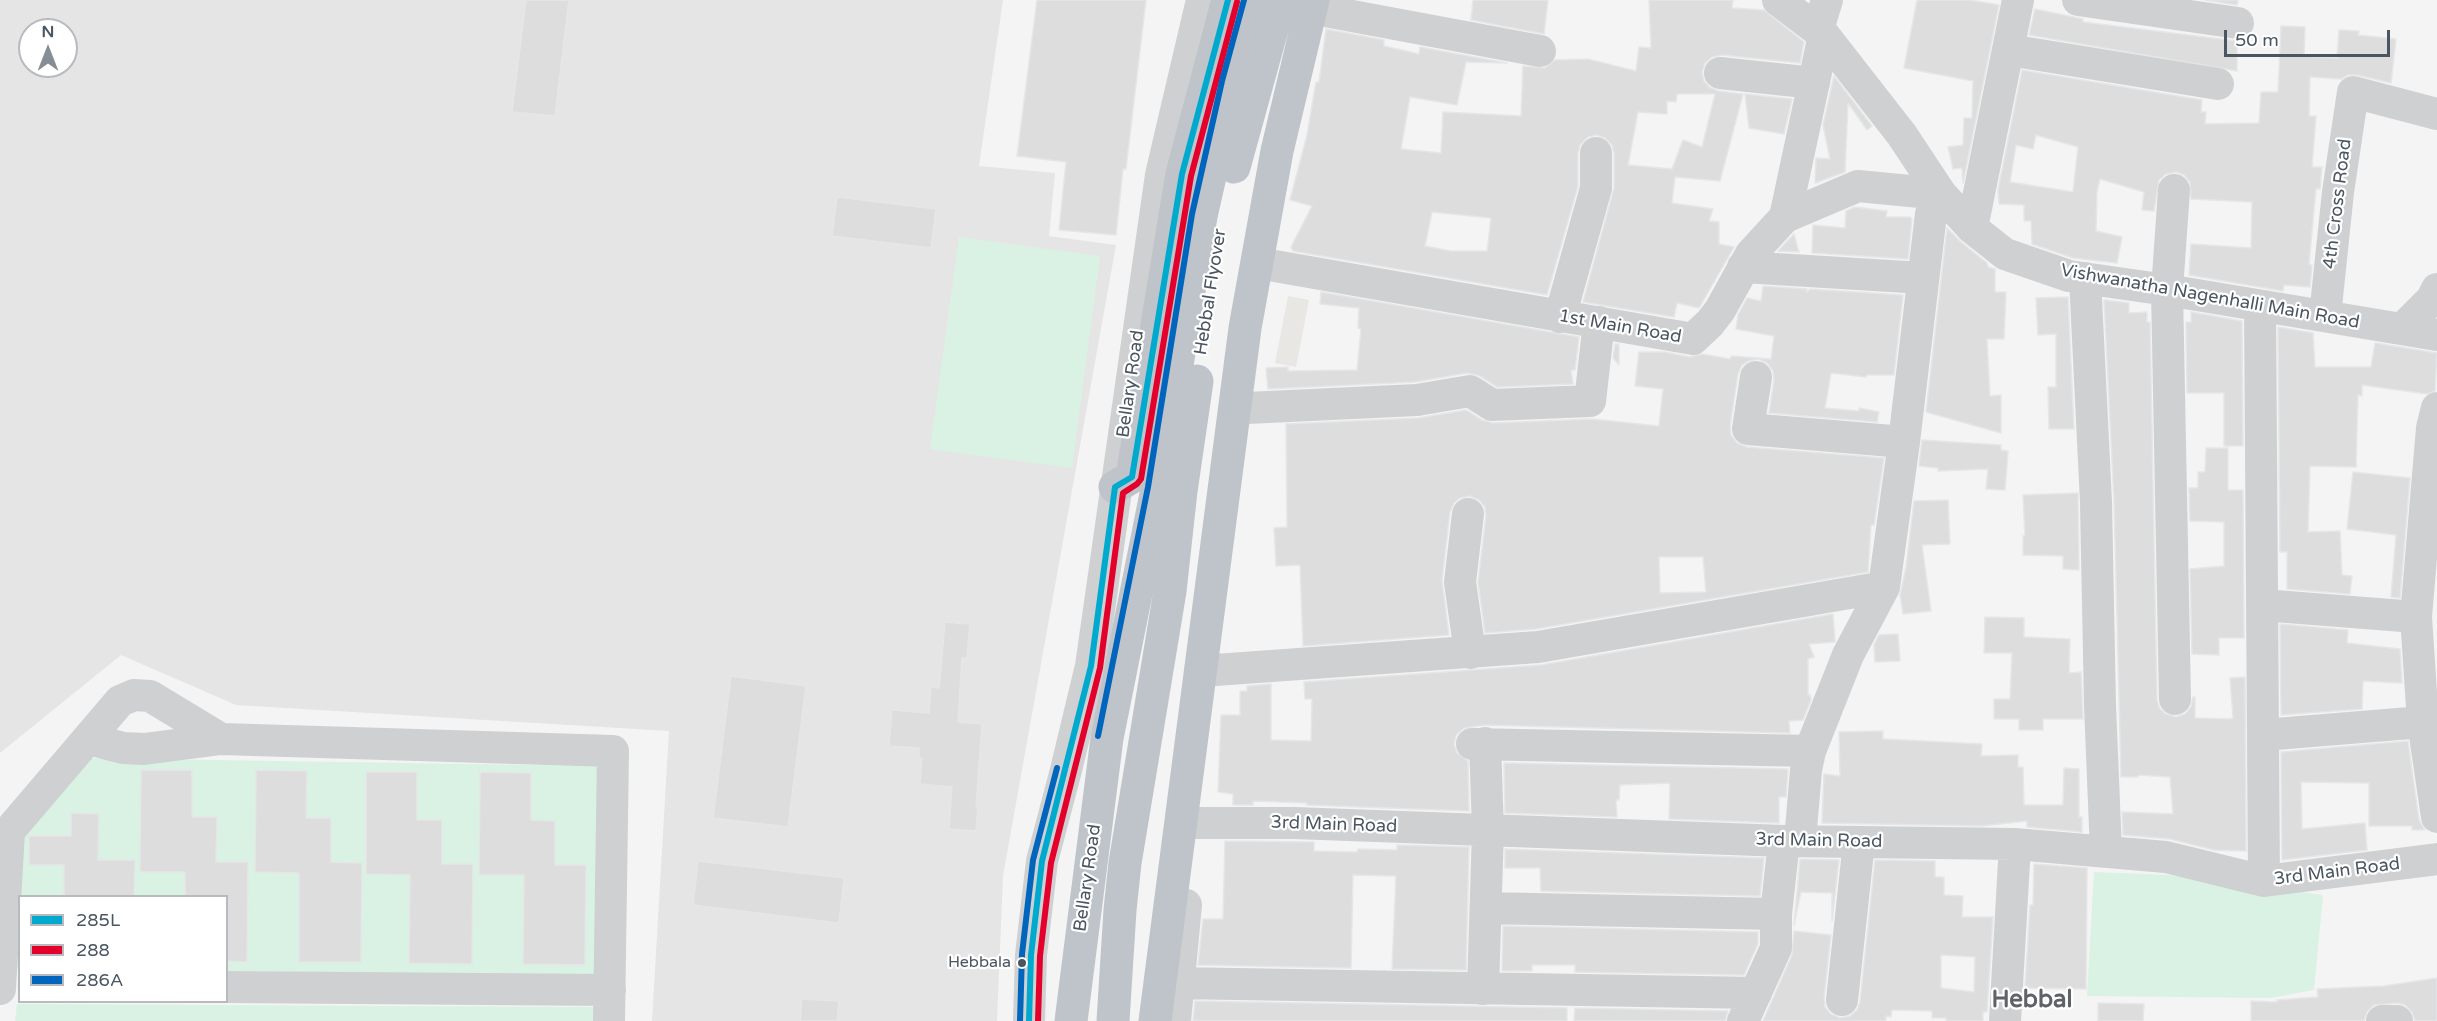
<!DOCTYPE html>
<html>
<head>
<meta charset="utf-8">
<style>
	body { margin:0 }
	#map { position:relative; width:2437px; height:1021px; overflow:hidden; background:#f4f4f4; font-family:"Varela Round",sans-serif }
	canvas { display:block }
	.legend { position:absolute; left:18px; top:895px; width:210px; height:108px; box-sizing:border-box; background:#fff; border:2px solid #b7bbc0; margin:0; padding:8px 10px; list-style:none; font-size:18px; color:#4a5661 }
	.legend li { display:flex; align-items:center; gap:12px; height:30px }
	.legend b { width:30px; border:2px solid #b7bbc0 }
	.north { position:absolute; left:18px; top:18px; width:60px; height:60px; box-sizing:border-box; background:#fff; border:2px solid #b7bbc0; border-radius:50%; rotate:0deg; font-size:16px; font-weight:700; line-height:24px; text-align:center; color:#4a5661 }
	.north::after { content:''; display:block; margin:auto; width:21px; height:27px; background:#868d94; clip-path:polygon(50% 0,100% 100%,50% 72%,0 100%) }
	.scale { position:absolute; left:2224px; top:30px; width:166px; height:27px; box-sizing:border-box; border:3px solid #4a5661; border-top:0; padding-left:8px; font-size:18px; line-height:21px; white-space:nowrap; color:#4a5661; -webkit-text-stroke:4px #fff; paint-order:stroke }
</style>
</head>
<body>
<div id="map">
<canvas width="2437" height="1021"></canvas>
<ul class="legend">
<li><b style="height:8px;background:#00a9ce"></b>285L</li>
<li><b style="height:8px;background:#e4002b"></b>288</li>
<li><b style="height:8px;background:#0065bd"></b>286A</li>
</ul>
<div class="north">N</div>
<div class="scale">50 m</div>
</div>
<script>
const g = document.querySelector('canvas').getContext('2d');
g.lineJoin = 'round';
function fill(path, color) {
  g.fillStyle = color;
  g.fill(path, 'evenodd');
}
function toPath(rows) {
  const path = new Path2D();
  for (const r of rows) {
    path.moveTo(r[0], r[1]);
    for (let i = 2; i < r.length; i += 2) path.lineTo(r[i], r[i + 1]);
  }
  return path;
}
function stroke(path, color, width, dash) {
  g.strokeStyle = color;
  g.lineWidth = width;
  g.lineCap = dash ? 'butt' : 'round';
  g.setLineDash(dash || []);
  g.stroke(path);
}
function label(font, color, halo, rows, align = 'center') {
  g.font = font + ' "Varela Round",sans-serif';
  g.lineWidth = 4.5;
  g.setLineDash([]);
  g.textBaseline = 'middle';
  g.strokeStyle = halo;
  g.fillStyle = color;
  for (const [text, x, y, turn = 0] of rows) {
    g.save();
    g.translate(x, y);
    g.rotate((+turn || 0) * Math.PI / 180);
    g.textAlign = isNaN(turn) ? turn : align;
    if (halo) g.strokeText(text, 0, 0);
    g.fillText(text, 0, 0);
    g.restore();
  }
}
fill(toPath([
	[1288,296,1309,300,1296,367,1275,363]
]), '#e8e7e3');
fill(toPath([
	[0,0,1003,0,979,166,1055,173,1049,236,1116,245,1003,876,997,1021,652,1021,669,731,236,705,121,655,0,753],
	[30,30,66,30,66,66,30,66]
]), '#e6e5e6');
fill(toPath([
	[959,237,1100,256,1072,468,930,449],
	[83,758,600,766,597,976,227,971,226,896,20,896,20,968,17,968,21,833],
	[2094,872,2170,875,2323,895,2314,990,2271,998,2087,996],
	[17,1004,599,1007,599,1021,15,1021]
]), '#d9f2e3');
const building = toPath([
	[526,0,569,0,555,116,512,112,526,0],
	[1037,0,1146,0,1126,169,1123,169,1116,235,1059,230,1066,162,1017,156,1037,0],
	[1473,0,1548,0,1544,34,1471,20,1473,0],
	[1649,0,1733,0,1732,8,1764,10,1804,42,1800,63,1722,55,1712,57,1705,63,1702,72,1704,81,1709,87,1718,91,1743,94,1720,181,1675,177,1672,203,1713,209,1709,221,1719,222,1719,244,1734,247,1699,308,1677,303,1674,317,1583,302,1614,188,1614,153,1612,145,1605,138,1597,135,1588,137,1580,145,1578,153,1578,186,1547,295,1293,251,1291,247,1312,206,1290,200,1307,135,1316,82,1319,82,1326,29,1384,40,1384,46,1419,54,1420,47,1507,63,1466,62,1457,105,1410,97,1401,149,1441,153,1443,112,1521,116,1523,66,1545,68,1555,60,1588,59,1636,71,1639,47,1651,48,1649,0],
	[1677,94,1715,94,1702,147,1683,140,1672,169,1628,165,1638,112,1667,114,1667,101,1676,102,1677,94],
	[1432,212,1491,218,1487,251,1451,251,1425,246,1432,212],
	[1917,0,1970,0,1999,5,1963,183,1962,168,1953,169,1948,147,1963,145,1964,118,1972,118,1973,81,1904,68,1917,0],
	[2205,0,2238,0,2237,5,2205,0],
	[2035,9,2083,19,2083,22,2237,41,2237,71,2029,35,2035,9],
	[2281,26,2305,27,2304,56,2337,58,2339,30,2359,31,2358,35,2396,39,2391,83,2357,75,2348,75,2341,79,2310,77,2309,116,2316,116,2312,167,2322,167,2320,189,2316,189,2309,264,2312,265,2310,287,2284,285,2283,291,2189,275,2191,244,2251,248,2252,202,2191,199,2190,182,2184,175,2176,172,2166,174,2159,180,2154,211,2142,210,2144,192,2100,179,2097,192,2096,231,2122,237,2117,263,2073,258,2032,244,2031,221,2024,221,2024,205,1999,204,1998,190,2022,70,2202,100,2201,112,2206,112,2205,124,2259,123,2261,92,2278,92,2281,26],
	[2036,135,2078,147,2073,192,2010,182,2016,145,2033,149,2036,135],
	[1834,76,1872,126,1867,130,1848,103,1845,172,1815,183,1816,158,1830,159,1823,125,1834,76],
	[1745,94,1792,99,1784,134,1749,128,1745,94],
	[837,197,936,209,931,248,832,236,837,197],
	[1855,207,1887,211,1886,217,1910,217,1912,219,1908,259,1812,253,1813,225,1845,228,1846,211,1855,207],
	[1947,228,1961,242,1987,263,1988,267,1995,269,1995,292,2006,292,2004,339,1987,339,1990,396,2001,395,2001,433,1926,412,1947,228],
	[1794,234,1799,252,1778,251,1794,234],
	[1763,286,1807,289,1807,292,1810,289,1903,295,1894,375,1867,375,1866,377,1831,373,1825,408,1859,411,1859,408,1879,412,1877,422,1769,413,1774,380,1773,371,1767,363,1758,359,1749,361,1742,365,1738,374,1730,426,1731,435,1737,443,1747,447,1884,458,1874,525,1871,525,1868,572,1536,629,1485,633,1478,582,1486,516,1485,507,1479,500,1470,496,1460,498,1454,503,1450,512,1442,580,1449,635,1303,646,1300,565,1276,566,1274,528,1287,527,1286,424,1418,418,1466,410,1482,420,1493,423,1592,419,1659,426,1663,389,1635,386,1639,352,1665,352,1690,357,1702,354,1730,359,1731,356,1771,359,1774,336,1736,329,1738,315,1747,298,1761,301,1763,286],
	[1659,557,1703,557,1706,592,1660,593,1659,557],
	[1321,292,1579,337,1575,370,1571,370,1573,384,1497,387,1480,376,1467,373,1415,382,1268,389,1266,368,1288,367,1288,371,1357,370,1361,329,1358,328,1359,308,1320,304,1321,292],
	[2068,297,2074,429,2049,429,2048,387,2056,387,2056,334,2038,335,2036,298,2068,297],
	[2104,300,2129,303,2129,313,2147,312,2147,322,2150,322,2157,700,2160,709,2166,714,2176,717,2185,714,2191,707,2193,697,2195,697,2195,718,2230,719,2233,718,2230,678,2245,677,2246,851,2214,850,2170,839,2123,835,2122,812,2173,814,2170,777,2138,775,2138,777,2121,777,2114,501,2104,300],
	[2191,312,2242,321,2243,446,2224,446,2224,393,2187,393,2186,322,2191,322,2191,312],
	[2278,327,2313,333,2315,367,2371,367,2375,343,2437,353,2435,391,2427,394,2362,385,2362,396,2358,395,2356,467,2310,466,2308,532,2340,531,2342,575,2352,576,2350,594,2287,589,2287,552,2280,552,2278,327],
	[1615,344,1619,344,1619,365,1613,358,1615,344],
	[1922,440,2001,445,2001,450,2008,451,2005,490,1986,489,1988,469,1938,471,1938,468,1919,466,1922,440],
	[2206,448,2228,448,2228,490,2243,490,2244,638,2219,638,2219,655,2192,654,2190,569,2224,566,2224,522,2190,521,2189,488,2198,488,2198,472,2205,472,2206,448],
	[2353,472,2410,478,2400,598,2391,597,2396,535,2347,529,2353,472],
	[2078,493,2079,570,2063,569,2063,556,2023,555,2023,536,2025,536,2023,495,2078,493],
	[1948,500,1950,544,1922,545,1931,611,1903,614,1900,595,1906,567,1914,501,1948,500],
	[1833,614,1835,642,1809,644,1814,657,1808,659,1808,695,1810,695,1811,700,1803,720,1789,721,1790,733,1485,725,1464,728,1456,735,1454,744,1457,753,1468,761,1469,811,1307,805,1307,803,1253,801,1253,805,1233,805,1233,794,1218,792,1221,715,1240,715,1240,691,1247,691,1247,686,1271,684,1271,740,1311,741,1312,699,1305,699,1304,682,1541,665,1833,614],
	[1985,617,2024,618,2024,637,2070,639,2069,673,2081,672,2083,719,2043,719,2043,730,2019,730,2019,719,1994,719,1994,699,2010,699,2012,653,1984,653,1985,617],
	[945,622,970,624,967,658,962,658,958,722,982,724,976,808,978,808,976,831,949,829,952,787,920,784,922,758,919,758,919,748,889,746,892,710,929,713,931,687,939,688,945,622],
	[2280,624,2348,630,2347,643,2400,649,2402,683,2363,681,2362,709,2281,715,2280,624],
	[1898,634,1900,661,1875,662,1874,645,1879,635,1898,634],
	[731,676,806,686,788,827,713,818,731,676],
	[1883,731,1883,739,1982,744,1981,756,2018,755,2018,767,2023,767,2024,805,2063,805,2064,768,2079,769,2079,817,2082,817,2082,832,2027,827,2027,821,1982,826,1822,823,1824,774,1840,776,1839,732,1883,731],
	[2408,741,2419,820,2425,830,2412,830,2412,826,2369,826,2369,783,2301,782,2302,829,2365,823,2367,850,2282,860,2281,752,2408,741],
	[1504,763,1788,769,1786,797,1779,797,1779,823,1669,819,1670,783,1620,785,1619,800,1616,800,1617,817,1505,813,1504,763],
	[141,770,192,770,192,817,217,817,216,862,248,862,247,962,226,961,226,897,185,897,185,872,140,872,141,770],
	[256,770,307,771,306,818,331,818,331,862,362,863,361,962,299,962,299,873,255,872,256,770],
	[366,772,417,772,417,820,442,820,442,864,473,864,472,964,409,963,410,875,366,874,366,772],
	[480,772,531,773,531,820,555,821,555,865,586,865,585,965,523,964,524,875,479,875,480,772],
	[71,813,99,814,98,860,135,860,134,897,64,897,64,865,29,865,29,836,71,836,71,813],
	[1225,841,1314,842,1314,851,1357,852,1358,849,1397,850,1397,845,1469,847,1466,970,1392,969,1396,876,1353,875,1351,968,1198,965,1203,919,1223,919,1225,841],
	[1505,849,1764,858,1760,896,1541,891,1540,868,1505,868,1505,849],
	[1800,859,1839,860,1832,921,1832,893,1801,892,1794,925,1800,859],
	[1875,860,1935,861,1935,877,1944,877,1944,895,1963,896,1962,917,1993,917,1987,1012,1983,1012,1983,1021,1946,1021,1946,1018,1932,1018,1932,1011,1892,1010,1891,1017,1886,1016,1886,1021,1763,1021,1792,955,1794,931,1831,935,1824,998,1825,1007,1831,1014,1840,1018,1850,1016,1857,1010,1860,1002,1875,860],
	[1941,955,1975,957,1974,992,1941,988,1941,955],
	[698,861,844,878,839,923,693,905,698,861],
	[2034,864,2087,868,2086,989,2025,988,2030,905,2033,905,2034,864],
	[1503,926,1758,932,1758,944,1744,975,1575,972,1575,965,1532,965,1532,971,1502,971,1503,926],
	[2437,978,2437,1021,2415,1021,2412,1012,2405,1005,2397,1003,2374,1005,2367,1012,2364,1021,2251,1021,2251,1001,2277,1002,2277,1000,2318,997,2317,989,2384,986,2437,978],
	[802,999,839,1001,837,1021,800,1021,802,999],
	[1195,1001,1567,1008,1567,1021,1193,1021,1195,1001],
	[2098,1003,2144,1004,2143,1021,2098,1021,2098,1003],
	[1575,1008,1728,1011,1725,1021,1574,1021,1575,1008]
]);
fill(building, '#ddddde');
stroke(building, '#e5e6e7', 1.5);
stroke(toPath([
	[1778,0,1824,35,1902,135,1941,194,1972,228,2005,254,2069,276,2167,290,2437,335],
	[2078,0,2238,23],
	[1320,10,1540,51],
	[1818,29,1827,0],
	[2009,50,2218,84],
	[1720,73,1814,83],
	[2174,190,2167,290,2175,699],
	[1785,217,1824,35],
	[1972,228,2018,0],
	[1743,267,1923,278],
	[2085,278,2096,502,2100,705,2106,852],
	[2260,306,2264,881],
	[2325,316,2338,192,2353,92,2437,114],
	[1560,317,1596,188,1596,153],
	[2402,329,2432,299,2437,289],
	[1756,377,1748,429,1904,442],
	[1247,408,1417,400,1470,391,1492,405,1590,401,1599,322],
	[2437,408,2432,428,2416,617,2423,722,2437,817],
	[1468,514,1460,582,1470,653],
	[2262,605,2416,617],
	[1215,670,1538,647,1884,587,1904,442,1931,214,1941,194,1858,186,1785,217,1751,254,1720,310,1710,323,1693,339,1269,265],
	[2263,735,2423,722],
	[89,739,123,748,144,749,221,739],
	[1472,744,1810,751],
	[1197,823,1294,823,1784,841,2015,844,2166,857,2264,881,2437,859],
	[1800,841,1806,770,1810,751,1848,655,1884,587],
	[1486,908,1776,914],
	[1178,983,1756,993],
	[226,987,610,990],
	[0,989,9,831,120,701,134,695,150,696,221,739,613,751,609,1021],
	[1483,989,1488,830,1485,743],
	[1842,1000,1859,842],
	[1029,1021,1031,955,1042,861,1066,770,1091,666,1161,175,1202,0],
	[1175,1021,1186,905],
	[1743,1021,1776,948,1776,914,1784,841],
	[2005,1021,2015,844],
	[2382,1021,2397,1021]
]), '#ced0d2', 32);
stroke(toPath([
	[1234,167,1280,0],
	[1115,487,1132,477,1182,174,1228,0],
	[1071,1021,1107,738,1157,489,1201,216,1231,83,1253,0],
	[1113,1021,1120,910,1125,863,1170,591,1181,491,1197,381],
	[1155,1021,1245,328,1277,151,1313,0]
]), '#bec4c9', 33);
stroke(toPath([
	[1029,1021,1031,955,1042,861,1091,666,1115,487,1132,477,1182,174,1228,0]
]), '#00a9ce', 6);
stroke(toPath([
	[1038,1021,1040,956,1051,863,1100,668,1123,493,1137,484,1141,479,1191,176,1237,2]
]), '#e4002b', 6);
stroke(toPath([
	[1098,736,1148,487,1192,214,1222,81,1244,0],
	[1020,1021,1022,954,1033,860,1057,768]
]), '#0065bd', 6);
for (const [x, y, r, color] of [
	[1022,963,5,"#4a5661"]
]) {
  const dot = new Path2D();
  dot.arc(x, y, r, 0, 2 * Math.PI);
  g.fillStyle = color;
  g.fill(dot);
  stroke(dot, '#fff', 2);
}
label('16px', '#4a5661', '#fff', [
	["Hebbala",1011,963]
], 'right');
label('18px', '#4a5661', '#fff', [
	["4th Cross Road",2338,204,-83],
	["Hebbal Flyover",1211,292,-81],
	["Vishwanatha Nagenhalli Main Road",2210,297,10],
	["1st Main Road",1620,327,10],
	["Bellary Road",1131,384,-82],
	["3rd Main Road",1334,825,2],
	["3rd Main Road",1819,841,1],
	["3rd Main Road",2337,872,-7],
	["Bellary Road",1088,878,-82]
]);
label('bold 24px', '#5f6368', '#fff', [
	["Hebbal",2032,1001]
]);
</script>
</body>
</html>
